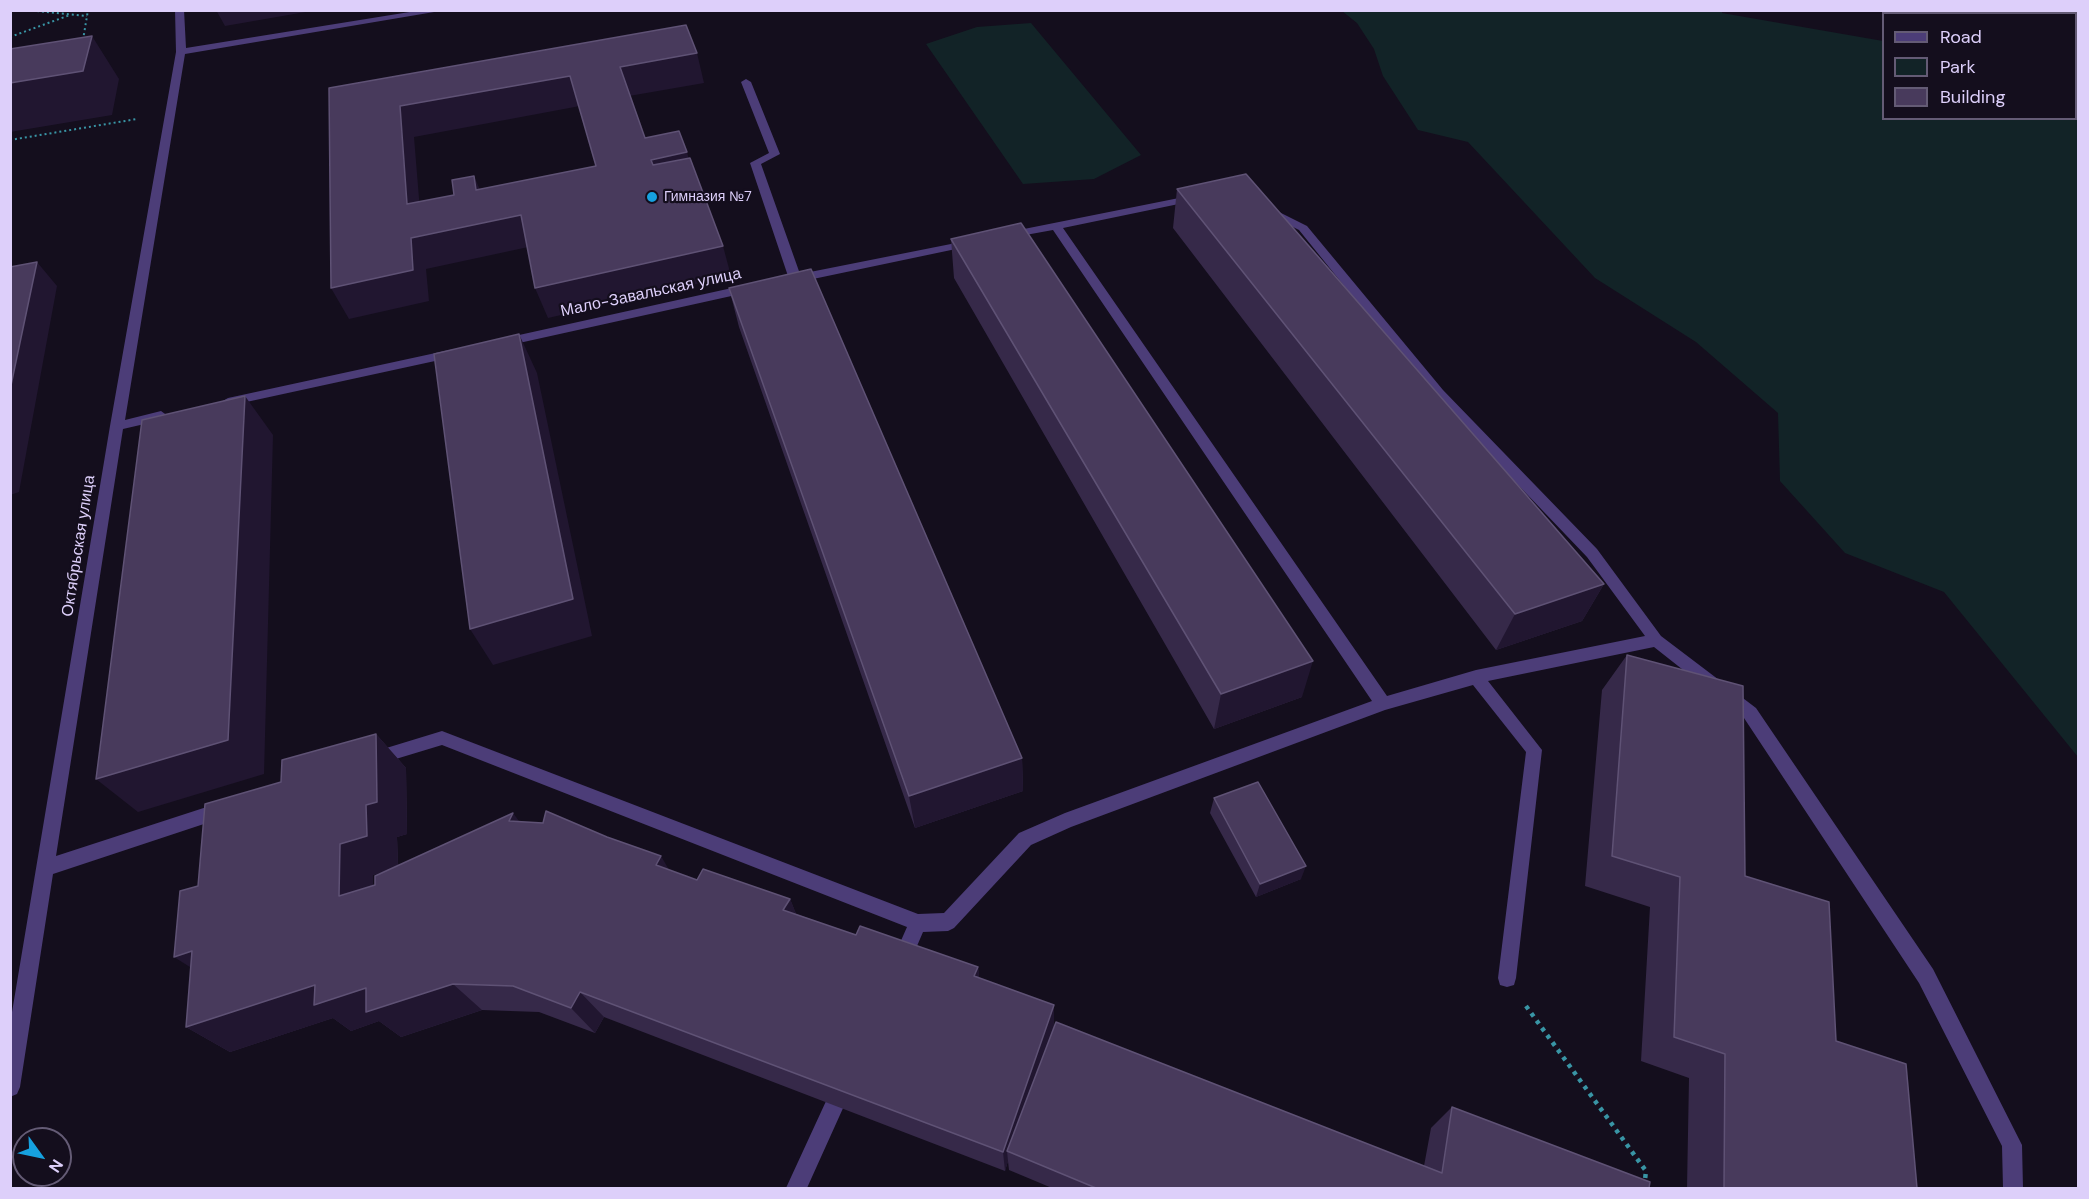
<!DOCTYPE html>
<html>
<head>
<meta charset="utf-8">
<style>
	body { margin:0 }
	#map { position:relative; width:2089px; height:1199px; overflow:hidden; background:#140e1d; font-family:"DM Sans",sans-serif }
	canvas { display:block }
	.frame { position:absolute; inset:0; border:12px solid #ddcffa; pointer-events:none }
	.legend { position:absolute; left:1882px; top:12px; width:195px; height:108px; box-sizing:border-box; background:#140e1d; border:2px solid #645b75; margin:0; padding:8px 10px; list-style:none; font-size:18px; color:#ddcffa }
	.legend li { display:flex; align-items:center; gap:12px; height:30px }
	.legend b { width:30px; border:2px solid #645b75 }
	.north { position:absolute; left:12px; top:1127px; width:60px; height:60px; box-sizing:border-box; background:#140e1d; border:2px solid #645b75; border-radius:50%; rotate:123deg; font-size:16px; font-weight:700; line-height:24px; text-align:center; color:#ddcffa }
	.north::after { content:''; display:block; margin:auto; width:21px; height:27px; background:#16a1df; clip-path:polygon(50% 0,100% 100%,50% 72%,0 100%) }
</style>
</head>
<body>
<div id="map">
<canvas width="2089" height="1199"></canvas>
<div class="frame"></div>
<ul class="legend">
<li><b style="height:8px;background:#4c3d78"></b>Road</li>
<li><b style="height:16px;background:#122327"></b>Park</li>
<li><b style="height:16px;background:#483a5c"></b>Building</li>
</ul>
<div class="north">N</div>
</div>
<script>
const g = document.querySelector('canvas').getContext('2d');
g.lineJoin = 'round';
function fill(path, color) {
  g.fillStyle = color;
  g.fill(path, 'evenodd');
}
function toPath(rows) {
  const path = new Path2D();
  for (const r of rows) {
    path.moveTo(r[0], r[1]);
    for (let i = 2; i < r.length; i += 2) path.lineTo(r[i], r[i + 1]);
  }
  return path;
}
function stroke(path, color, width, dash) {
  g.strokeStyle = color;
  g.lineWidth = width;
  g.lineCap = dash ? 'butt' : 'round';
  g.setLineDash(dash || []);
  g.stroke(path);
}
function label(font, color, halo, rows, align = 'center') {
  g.font = font + ' "DM Sans",sans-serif';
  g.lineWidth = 4.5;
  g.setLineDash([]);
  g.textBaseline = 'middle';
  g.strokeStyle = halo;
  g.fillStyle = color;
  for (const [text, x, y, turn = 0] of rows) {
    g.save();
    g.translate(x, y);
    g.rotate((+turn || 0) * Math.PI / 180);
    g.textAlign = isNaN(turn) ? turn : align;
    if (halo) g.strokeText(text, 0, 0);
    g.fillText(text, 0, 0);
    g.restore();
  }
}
fill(toPath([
	[1342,11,1722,11,1722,13,1883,41,1884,118,2076,118,2076,73,2078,74,2078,757,1944,592,1845,553,1780,481,1778,413,1696,342,1595,278,1468,142,1418,130,1383,76,1374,49,1357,23],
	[1031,23,1141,155,1094,179,1023,184,926,44,977,27]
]), '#122327');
stroke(toPath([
	[27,10,87,16],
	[10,37,70,15],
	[83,40,88,10],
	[10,140,137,119]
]), '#3995a5', 2, [2, 3]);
stroke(toPath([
	[1526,1006,1646,1171,1644,1188]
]), '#3995a5', 4.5, [4, 5]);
fill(toPath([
	[175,10,184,10,186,48,422,10,446,10,185,54,125,420,161,411,168,416,166,419,123,429,56,856,222,802,228,805,231,810,228,815,222,818,53,874,20,1087,17,1094,10,1097,10,1024,110,426,176,52,175,10],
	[746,79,751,82,780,154,761,164,800,274,971,240,975,241,975,245,794,283,790,282,750,163,769,153,741,82,746,79],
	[1194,195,1198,196,1198,200,1063,228,1387,696,1476,670,1645,636,1587,557,1433,396,1299,230,1263,212,1263,208,1271,208,1307,226,1443,390,1597,549,1661,636,1756,708,1933,969,2022,1145,2023,1188,2003,1188,2002,1146,1919,983,1744,718,1654,647,1488,681,1542,750,1516,978,1514,985,1507,987,1500,985,1498,978,1526,752,1473,685,1385,710,1071,827,1031,845,954,928,948,931,923,932,908,967,901,970,894,967,892,961,907,927,442,745,376,765,370,763,368,758,370,753,442,731,918,914,944,913,1019,833,1065,813,1372,701,1053,230,1009,238,1003,235,1009,232,1194,195],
	[750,284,756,288,754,291,501,347,495,343,501,339,750,284],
	[454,349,458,350,460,353,458,356,228,406,221,402,228,398,454,349],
	[834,1096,841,1099,844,1106,807,1188,786,1188,827,1099,834,1096]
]), '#4c3d78');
fill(toPath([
	[1177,189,1604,584,1582,621,1496,650,1173,228],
	[951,239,1302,697,1214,729,954,278],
	[729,288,1022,758,1023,791,915,828,739,327],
	[1627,655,1745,876,1917,1188,1687,1188,1689,1078,1641,1061,1650,907,1585,886,1602,690],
	[376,734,406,768,407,834,397,837,398,865,519,822,669,870,697,880,790,899,796,914,856,935,978,967,979,978,1054,1029,1424,1166,1431,1128,1452,1107,1649,1188,1052,1188,1009,1170,1008,1161,1005,1171,604,1017,595,1033,539,1012,482,1010,401,1037,379,1021,351,1031,333,1018,230,1052,186,1027,198,886,281,782],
	[384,871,375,885,373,885,373,875],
	[1214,798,1301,879,1256,897,1210,813]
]), '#362949');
fill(toPath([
	[216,10,317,10,225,26],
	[92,36,119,79,112,115,10,132,10,83],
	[697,53,704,83,629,96,620,67],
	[570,76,580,106,414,137,422,235,407,204,400,106],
	[687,152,695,183,659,190,651,160],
	[474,176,487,206,476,190],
	[521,215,533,246,426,269,429,301,349,319,331,288,411,238],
	[723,246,731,276,548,318,535,288],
	[37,262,57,286,19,492,10,495,10,390],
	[519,334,537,373,592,636,493,665,470,629],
	[245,396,273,435,264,774,138,812,96,779],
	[1604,584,1582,621,1496,650,1515,614],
	[1313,661,1302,697,1214,729,1221,694],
	[376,734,406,768,407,834,397,837,398,867,373,875,373,925,339,896,340,844,366,805],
	[1022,758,1023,791,915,828,909,796],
	[513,813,537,845,509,821],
	[661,856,679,887,656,865],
	[1306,866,1301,879,1256,897,1260,884],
	[790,899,802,928,783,910],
	[192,951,217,984,174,957],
	[978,967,981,994,974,976],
	[453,984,482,1010,401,1037,379,1021,351,1031,333,1018,230,1052,186,1027,315,985,366,988],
	[580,992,604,1017,595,1033,571,1008],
	[1054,1005,1054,1030,1007,1151,1008,1161,1005,1171,1003,1152]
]), '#211630');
const building = toPath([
	[686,25,697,53,620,67,645,138,679,131,687,152,651,160,653,165,690,158,723,246,535,288,521,215,411,238,413,270,331,288,329,88,686,25],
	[570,76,596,166,476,190,474,176,452,180,454,195,407,204,400,106,570,76],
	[92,36,83,71,10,83,10,49,92,36],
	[1246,174,1604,584,1515,614,1177,189,1246,174],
	[1021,223,1313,661,1221,694,951,239,1021,223],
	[37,262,10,390,10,267,37,262],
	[811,269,1022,758,909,796,729,288,811,269],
	[519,334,573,599,470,629,434,354,519,334],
	[245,396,228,740,96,779,142,420,245,396],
	[1627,655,1743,686,1745,876,1829,902,1836,1041,1906,1064,1917,1188,1724,1188,1725,1054,1674,1037,1680,877,1612,856,1627,655],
	[376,734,377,802,366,805,367,836,340,844,339,896,375,885,375,876,513,813,509,821,543,823,546,811,607,837,661,856,656,865,697,880,703,869,790,899,783,910,856,935,860,926,978,967,974,976,1054,1005,1003,1152,580,992,571,1008,513,986,453,984,366,1012,366,988,314,1005,315,985,186,1027,192,951,174,957,180,891,198,886,205,804,281,782,282,760,376,734],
	[1258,782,1306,866,1260,884,1214,798,1258,782],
	[1056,1022,1442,1173,1452,1107,1650,1182,1649,1188,1096,1188,1007,1151,1056,1022]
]);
fill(building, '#483a5c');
stroke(building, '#5f5275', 1.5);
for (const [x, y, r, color] of [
	[652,197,6,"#16a1df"]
]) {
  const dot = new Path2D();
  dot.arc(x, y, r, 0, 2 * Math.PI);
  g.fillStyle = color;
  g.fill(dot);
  stroke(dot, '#140e1d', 2);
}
label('14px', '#ddcffa', '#140e1d', [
	["Гимназия №7",664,197]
], 'left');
label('16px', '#ddcffa', '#140e1d', [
	["Мало-Завальская улица",651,293,-12],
	["Октябрьская улица",79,546,-81]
]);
</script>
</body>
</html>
